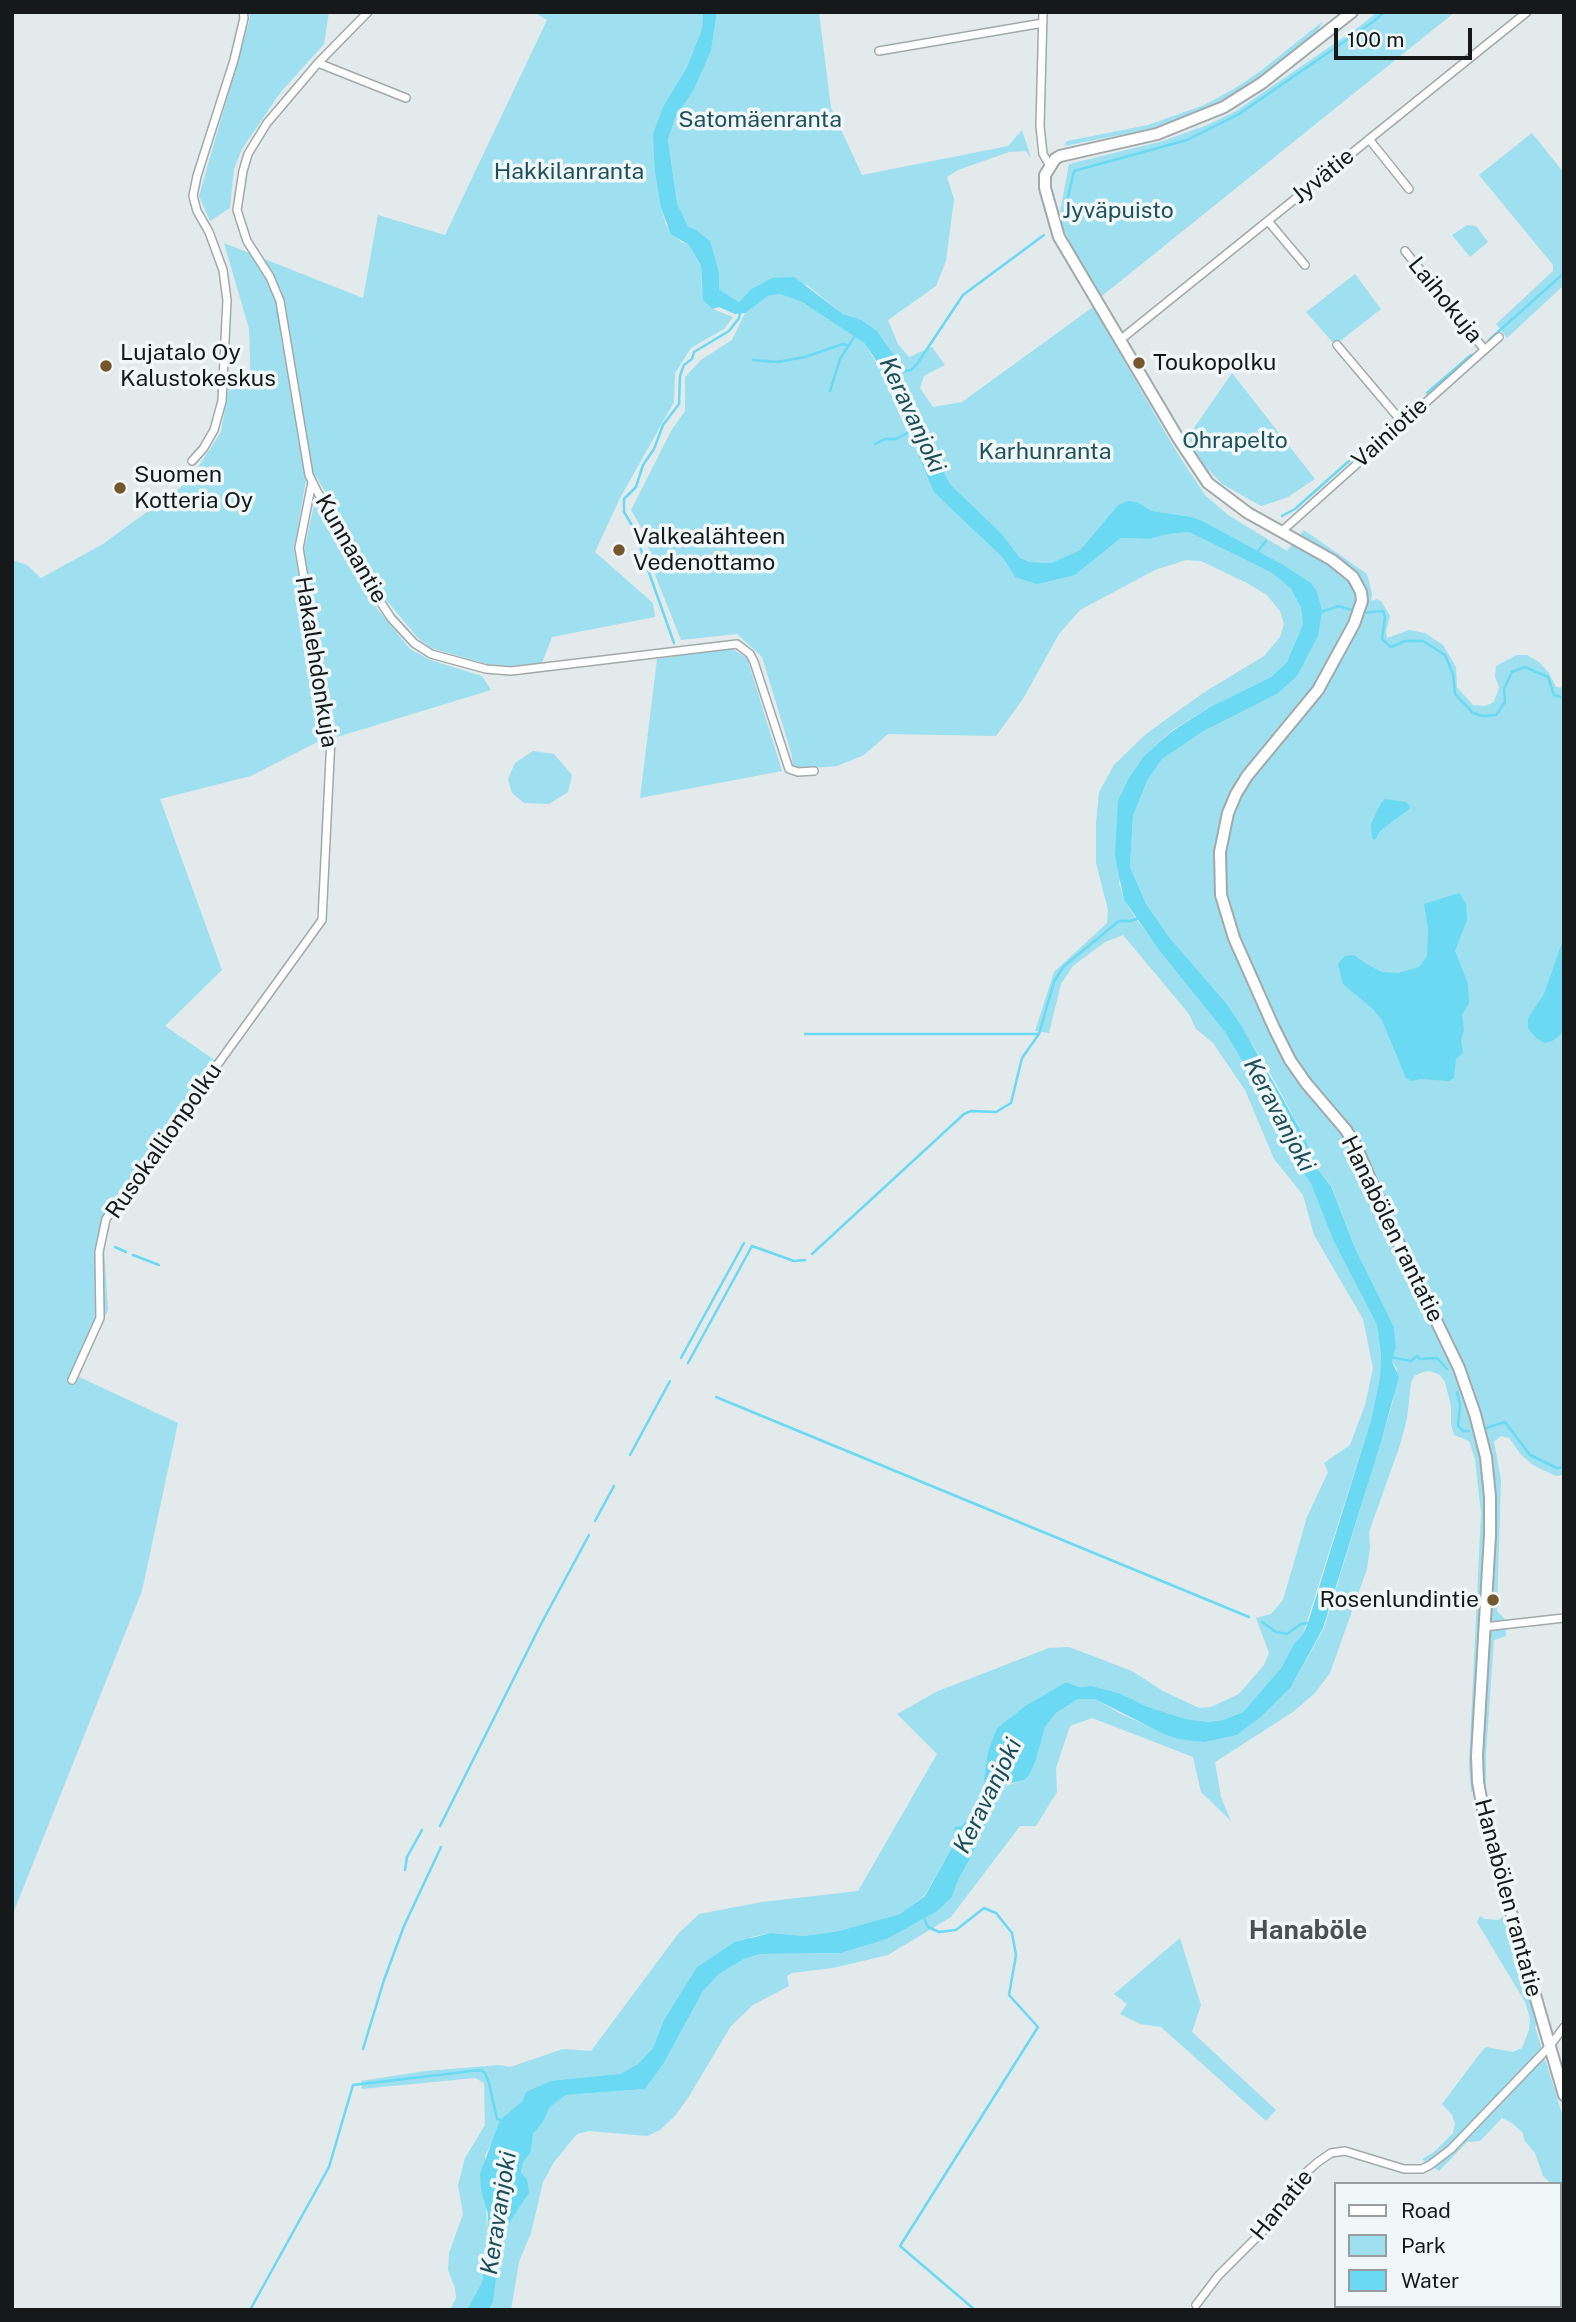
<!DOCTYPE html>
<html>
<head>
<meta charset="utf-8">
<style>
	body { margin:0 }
	#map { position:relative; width:1576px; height:2322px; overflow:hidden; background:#e2eaeb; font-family:"Public Sans",sans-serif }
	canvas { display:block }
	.frame { position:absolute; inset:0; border:14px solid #161919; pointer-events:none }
	.legend { position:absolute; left:1334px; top:2182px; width:228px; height:126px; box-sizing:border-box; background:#eff7f9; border:2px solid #989e9f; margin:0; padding:9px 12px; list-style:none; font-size:21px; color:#161919 }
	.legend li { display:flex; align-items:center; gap:14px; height:35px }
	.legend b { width:35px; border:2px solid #989e9f }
	.scale { position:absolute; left:1334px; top:28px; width:138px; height:32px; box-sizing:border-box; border:4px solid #161919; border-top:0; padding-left:9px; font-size:21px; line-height:24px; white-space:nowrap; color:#161919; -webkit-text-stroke:5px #eff7f9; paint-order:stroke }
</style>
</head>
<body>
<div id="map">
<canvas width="1576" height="2322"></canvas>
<div class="frame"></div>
<ul class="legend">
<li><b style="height:9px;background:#fff"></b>Road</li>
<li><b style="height:19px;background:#9ee0ef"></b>Park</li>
<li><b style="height:19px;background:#6ad9f1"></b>Water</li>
</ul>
<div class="scale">100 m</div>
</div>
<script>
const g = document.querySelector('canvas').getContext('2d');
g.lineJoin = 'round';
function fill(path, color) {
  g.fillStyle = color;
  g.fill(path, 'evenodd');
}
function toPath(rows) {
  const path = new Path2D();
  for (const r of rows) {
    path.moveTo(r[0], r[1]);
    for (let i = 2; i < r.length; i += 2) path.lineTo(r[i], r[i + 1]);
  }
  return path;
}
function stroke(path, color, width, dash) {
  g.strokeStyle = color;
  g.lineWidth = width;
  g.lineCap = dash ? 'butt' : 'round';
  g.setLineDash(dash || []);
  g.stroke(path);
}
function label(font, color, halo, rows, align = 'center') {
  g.font = font + ' "Public Sans",sans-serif';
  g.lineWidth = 7;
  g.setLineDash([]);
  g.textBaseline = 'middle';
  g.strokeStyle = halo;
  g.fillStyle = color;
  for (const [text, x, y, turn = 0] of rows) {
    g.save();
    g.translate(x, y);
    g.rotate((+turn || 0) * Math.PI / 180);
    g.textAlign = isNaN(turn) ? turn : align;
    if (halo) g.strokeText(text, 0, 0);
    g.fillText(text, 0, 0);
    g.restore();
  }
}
fill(toPath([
	[249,12,329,12,324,44,280,93,242,149,234,169,230,208,210,221,199,196,250,18],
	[534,12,703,12,702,29,687,67,664,105,655,173,661,208,666,225,681,242,689,245,701,267,702,290,713,309,733,317,724,329,691,348,675,373,674,402,620,498,595,552,653,603,655,617,552,637,542,663,511,666,487,664,431,648,418,638,377,589,352,535,315,475,306,480,294,550,327,737,251,776,160,799,222,970,165,1026,216,1061,112,1212,104,1247,108,1310,77,1376,178,1423,142,1591,12,1916,12,560,27,565,41,578,103,544,189,481,221,432,230,380,251,389,249,329,224,243,363,298,378,215,445,235,547,20],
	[717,12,819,12,831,108,862,175,1008,146,1022,130,1031,158,1026,151,1009,152,958,170,947,177,954,199,946,261,936,286,888,320,898,344,909,357,932,347,945,365,924,376,920,388,933,407,962,402,1093,307,1176,451,1205,495,1228,515,1287,551,1304,530,1367,574,1372,593,1371,601,1377,599,1381,601,1390,616,1386,631,1387,638,1409,630,1425,633,1443,645,1456,667,1457,687,1473,705,1485,706,1494,702,1499,687,1495,677,1496,666,1517,655,1527,655,1539,662,1549,673,1556,687,1564,688,1564,1475,1556,1476,1533,1465,1521,1455,1509,1438,1501,1436,1494,1442,1501,1480,1497,1611,1505,1619,1506,1636,1494,1640,1486,1753,1486,1786,1471,1792,1469,1763,1481,1513,1475,1459,1469,1441,1454,1435,1451,1425,1451,1406,1445,1382,1440,1375,1430,1371,1423,1372,1414,1376,1411,1383,1407,1419,1400,1445,1369,1532,1370,1547,1367,1569,1330,1673,1315,1693,1293,1712,1215,1762,1221,1797,1231,1821,1201,1792,1193,1757,1092,1718,1070,1726,1056,1768,1057,1792,1036,1826,1020,1826,951,1917,888,1955,833,1968,792,1973,787,1976,789,1986,753,2005,731,2026,688,2098,675,2116,660,2130,647,2136,589,2131,577,2134,554,2162,543,2182,531,2233,519,2262,511,2310,489,2310,493,2302,502,2234,529,2193,521,2173,523,2161,531,2152,533,2134,543,2122,550,2107,566,2095,645,2089,664,2063,703,1991,719,1974,744,1959,760,1954,841,1953,887,1939,952,1897,958,1880,971,1857,1003,1787,1024,1780,1036,1760,1045,1727,1056,1713,1078,1699,1095,1699,1121,1714,1178,1739,1237,1735,1262,1716,1291,1687,1324,1628,1393,1401,1397,1369,1392,1362,1396,1347,1394,1327,1355,1248,1331,1185,1305,1154,1305,1138,1269,1071,1226,1003,1169,937,1146,904,1130,867,1133,816,1147,781,1162,759,1202,732,1277,694,1318,636,1280,563,1192,517,1152,511,1137,502,1118,505,1080,550,1051,563,1030,562,1020,558,1002,534,951,485,923,436,905,389,899,362,877,331,862,320,843,314,807,285,750,290,739,302,719,289,719,273,688,228,677,203,668,140,675,118,694,88,711,51],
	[1377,12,1455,12,1102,296,1074,252,1061,222,1060,211,1069,164,1163,141,1207,125,1236,111,1360,26],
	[1323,21,1317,32,1267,72,1213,107,1184,120,1156,128,1064,146,1067,141,1148,125,1204,105,1234,89,1262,70],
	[1532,133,1564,173,1564,285,1507,338,1496,324,1553,271,1553,265,1479,175],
	[1467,225,1476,226,1488,242,1470,257,1452,235],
	[1355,274,1381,309,1335,345,1306,312],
	[780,294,802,302,864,343,881,370,912,444,977,533,1003,558,1015,577,1075,575,1121,538,1150,539,1168,534,1189,532,1272,573,1291,589,1301,608,1303,624,1287,662,1271,677,1210,707,1171,731,1145,755,1119,883,1124,900,1136,919,1225,1032,1253,1079,1290,1154,1311,1184,1334,1242,1377,1325,1381,1355,1380,1377,1371,1420,1303,1634,1294,1644,1281,1668,1243,1712,1223,1720,1209,1722,1186,1719,1148,1707,1119,1693,1092,1686,1079,1687,1066,1682,1025,1706,997,1728,983,1791,968,1818,956,1831,955,1842,925,1895,901,1914,839,1931,804,1936,771,1933,751,1937,663,2022,653,2048,638,2064,620,2074,526,2092,522,2101,500,2120,495,2137,485,2155,487,2240,482,2282,467,2310,450,2310,456,2298,455,2288,448,2270,449,2253,463,2214,458,2185,465,2158,485,2125,484,2083,475,2078,362,2089,361,2081,425,2071,500,2065,510,2067,563,2049,591,2051,678,1934,699,1914,762,1902,858,1891,937,1754,897,1714,938,1691,1049,1648,1069,1647,1132,1671,1163,1691,1199,1708,1211,1707,1239,1694,1264,1665,1269,1653,1256,1618,1271,1614,1283,1600,1307,1517,1328,1472,1324,1463,1350,1445,1365,1405,1373,1368,1363,1319,1314,1235,1303,1195,1274,1159,1245,1090,1213,1043,1196,1029,1189,1014,1123,935,1105,942,1073,966,1061,984,1049,1033,1035,1031,1054,972,1107,923,1108,910,1096,863,1096,823,1099,792,1114,765,1146,734,1203,693,1264,656,1280,637,1284,624,1280,611,1267,595,1247,583,1201,561,1186,560,1155,570,1080,610,1059,634,1023,699,996,736,888,734,864,755,837,766,801,769,793,766,791,752,762,657,737,634,681,640,653,570,646,536,631,510,671,431,685,411,685,377,701,360,732,340,745,313,753,306,768,296],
	[1232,373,1315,479,1288,497,1274,502,1261,506,1222,484,1205,466,1187,438],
	[315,501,347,547,370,600,410,649,430,660,482,676,491,690,337,737,304,550],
	[731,648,747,658,782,771,640,798,657,659],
	[533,751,554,754,572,775,568,792,549,804,524,803,512,793,508,779,515,763],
	[1480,1916,1485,1919,1498,1920,1503,1917,1508,1920,1513,1942,1513,1960,1516,1969,1526,1986,1538,2024,1535,2027,1564,2120,1564,2310,1476,2310,1474,2306,1560,2306,1560,2184,1552,2184,1543,2176,1535,2153,1524,2140,1523,2133,1512,2123,1502,2118,1480,2141,1467,2142,1439,2171,1422,2159,1434,2152,1453,2133,1455,2124,1452,2115,1442,2104,1481,2052,1486,2047,1513,2052,1522,2048,1529,2030,1530,2018,1525,2002,1477,1922],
	[1180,1938,1201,2005,1192,2032,1276,2110,1266,2121,1161,2027,1140,2024,1120,2014,1127,2004,1114,1994]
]), '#9ee0ef');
fill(toPath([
	[703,12,717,12,711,51,694,89,675,118,668,140,677,203,688,227,696,230,710,241,719,273,719,289,739,302,750,290,772,278,794,277,843,314,862,320,877,331,899,362,905,389,923,436,951,485,1002,534,1020,558,1030,562,1051,563,1080,550,1118,505,1128,501,1137,502,1152,511,1192,517,1202,521,1280,563,1311,583,1317,592,1322,611,1318,636,1297,676,1277,694,1202,732,1180,747,1162,759,1147,781,1133,816,1130,867,1146,904,1169,937,1226,1003,1242,1027,1305,1138,1308,1148,1306,1154,1331,1186,1355,1248,1394,1327,1396,1347,1392,1362,1399,1377,1380,1445,1323,1628,1291,1687,1262,1716,1237,1735,1204,1742,1178,1739,1164,1734,1095,1699,1078,1699,1056,1713,1045,1727,1036,1760,1029,1775,1024,1780,1008,1784,1003,1787,971,1857,958,1880,952,1897,937,1911,887,1939,841,1953,760,1954,744,1959,719,1974,703,1991,664,2063,645,2089,566,2095,550,2107,543,2122,533,2134,531,2152,523,2162,521,2173,527,2179,529,2193,502,2234,493,2302,489,2310,467,2310,482,2282,487,2240,488,2214,481,2190,480,2174,500,2120,522,2101,526,2092,551,2081,620,2074,638,2064,653,2048,663,2022,697,1967,735,1942,771,1933,804,1936,839,1931,900,1914,925,1896,955,1842,955,1827,961,1826,968,1818,983,1791,986,1783,984,1780,988,1752,997,1728,1025,1706,1066,1682,1079,1687,1092,1686,1119,1693,1148,1707,1186,1719,1209,1722,1223,1720,1243,1712,1281,1668,1294,1644,1303,1634,1308,1623,1371,1420,1380,1377,1381,1355,1377,1325,1334,1242,1311,1184,1290,1154,1253,1079,1225,1032,1160,951,1124,900,1115,856,1118,801,1129,778,1145,755,1171,732,1210,707,1271,677,1287,662,1303,624,1301,608,1291,589,1272,573,1189,532,1168,534,1150,539,1121,538,1075,575,1037,584,1015,577,1003,558,934,492,894,396,874,357,864,343,802,302,780,294,768,296,745,313,735,314,719,307,713,309,703,300,701,266,689,245,671,234,661,208,655,173,653,134,664,105,687,67,702,29],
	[1385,799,1406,802,1410,806,1409,809,1380,831,1375,840,1372,838,1371,824,1381,803],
	[1459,893,1466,904,1467,920,1455,951,1468,984,1469,1003,1462,1015,1464,1030,1461,1040,1463,1053,1456,1059,1454,1078,1449,1081,1420,1079,1412,1081,1406,1078,1382,1020,1373,1009,1343,984,1338,964,1345,956,1354,955,1368,965,1382,972,1399,973,1419,967,1427,956,1428,928,1424,904],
	[1564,937,1564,1032,1552,1041,1544,1043,1535,1037,1528,1028,1528,1018,1544,994]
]), '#6ad9f1');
stroke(toPath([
	[1061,218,1065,210,1074,171,1187,140,1239,114,1374,21,1384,12],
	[277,310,283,338],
	[1489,340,1564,273],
	[753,360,777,362,805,357,843,344,849,346],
	[900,372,911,370,917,364,963,295,1044,235],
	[830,391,840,359,856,334],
	[1427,393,1471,355],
	[1406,411,1418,401],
	[1382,432,1388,427],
	[875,444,885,439,896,439,911,431],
	[1282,516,1295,509,1376,437],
	[1257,552,1266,541],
	[1321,612,1339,606,1355,611],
	[1361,613,1383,611,1385,617,1382,639,1391,647,1405,641,1423,641,1445,655,1453,674,1455,694,1473,713,1483,716,1496,715,1505,702,1504,689,1512,672,1525,667,1548,677,1554,695,1564,698],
	[674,643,641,550,639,537,624,512,624,499,636,487,643,465,654,449,663,425,679,404,680,376,684,365,692,359,694,352,729,331,739,318,740,313],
	[805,1034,1039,1034],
	[115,1247,126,1252],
	[812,1254,964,1114,971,1111,996,1112,1011,1103,1022,1058,1039,1034,1054,982,1063,967,1119,921,1131,921,1139,918],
	[133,1255,159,1265],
	[1391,1357,1411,1361,1417,1356,1420,1359,1437,1358,1447,1369],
	[681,1358,744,1243],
	[688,1363,752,1246,794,1261,805,1260],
	[1457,1392,1460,1405,1458,1426,1463,1431,1469,1431],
	[716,1397,1249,1617],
	[1486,1428,1505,1422,1530,1455,1557,1468,1564,1467],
	[630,1455,670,1381],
	[595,1521,614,1486],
	[1262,1622,1276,1632,1287,1634,1301,1624,1309,1623],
	[440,1826,541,1624,589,1535],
	[405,1870,407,1857,422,1830],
	[923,1916,928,1927,939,1932,956,1930,984,1908,996,1913,1012,1933,1016,1955,1009,1995,1038,2027,900,2246,975,2310],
	[363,2049,384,1980,404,1926,441,1847],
	[250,2310,329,2167,353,2085,481,2070,485,2073,489,2083,497,2119,501,2120]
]), '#6ad9f1', 2.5);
const street = toPath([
	[368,12,318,63,267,123,248,154,243,171,237,210,247,241,270,277,280,301,309,475,318,493,349,540,372,589,391,618,414,643,431,654,486,669,511,671,737,644,750,654,754,662,789,769,798,772,814,771],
	[1043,12,1040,126,1043,154,1050,166],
	[879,51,1043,23],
	[318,63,406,98],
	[1369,139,1409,189],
	[1268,221,1305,265],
	[1405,251,1484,349],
	[1120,340,1527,12],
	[1337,345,1402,422],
	[192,461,203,449,214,430,222,401,227,300,223,270,209,232,197,211,193,196,197,176,234,60,244,18,243,12],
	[1282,531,1499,337],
	[72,1380,100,1318,99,1252,106,1219,322,920,331,738,299,548,312,482],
	[1484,1627,1564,1618],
	[1196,2305,1218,2276,1268,2226,1303,2175,1318,2162,1331,2153,1345,2151,1404,2169,1422,2169,1430,2165,1451,2149,1549,2047,1564,2027]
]);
const secondary = toPath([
	[1352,12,1262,83,1224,107,1157,134,1060,156,1055,159,1045,175,1045,188,1059,237,1178,438,1208,483,1248,513,1332,560,1353,577,1361,592,1362,601,1354,624,1318,690,1247,776,1236,794,1228,813,1220,852,1221,895,1234,938,1274,1028,1290,1060,1306,1083,1346,1130,1356,1146,1389,1223,1459,1368,1475,1414,1486,1457,1490,1497,1490,1535,1477,1756,1478,1782,1486,1826,1564,2095]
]);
stroke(street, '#a2a9ab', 10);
stroke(secondary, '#a2a9ab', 14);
stroke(street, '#fff', 7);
stroke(secondary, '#fff', 10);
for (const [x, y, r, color] of [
	[1139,363,7,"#76562c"],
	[106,366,7,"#76562c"],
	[120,488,7,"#76562c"],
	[619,550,7,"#76562c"],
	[1493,1600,7,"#76562c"]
]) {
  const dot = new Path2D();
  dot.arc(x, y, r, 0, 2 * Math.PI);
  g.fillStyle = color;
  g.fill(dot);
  stroke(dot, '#eff7f9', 2.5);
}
label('23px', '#20515b', '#eff7f9', [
	["Satomäenranta",760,120],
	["Hakkilanranta",569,172],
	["Jyväpuisto",1118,211],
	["Ohrapelto",1235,441],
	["Karhunranta",1045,452]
]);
label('23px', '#161919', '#eff7f9', [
	["Jyvätie",1323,176,-39],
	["Laihokuja",1445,300,51],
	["Vainiotie",1390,433,-42],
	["Kunnaantie",351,549,60],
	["Hakalehdonkuja",316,662,81],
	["Rusokallionpolku",164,1141,-55],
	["Hanabölen rantatie",1392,1229,64],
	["Hanabölen rantatie",1508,1898,75],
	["Hanatie",1282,2205,-51]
]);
label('23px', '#161919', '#eff7f9', [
	["Lujatalo Oy",120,353],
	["Kalustokeskus",120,379],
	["Toukopolku",1153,363],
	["Suomen",134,475],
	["Kotteria Oy",134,501],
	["Valkealähteen",633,537],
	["Vedenottamo",633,563],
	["Rosenlundintie",1479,1600,"right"]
], 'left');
label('italic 24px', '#1d4e58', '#eff7f9', [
	["Keravanjoki",912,415,65],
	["Keravanjoki",1279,1115,62],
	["Keravanjoki",988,1796,-64],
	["Keravanjoki",499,2213,-81]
]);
label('bold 26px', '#4b5153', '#eff7f9', [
	["Hanaböle",1308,1931]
]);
</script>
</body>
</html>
